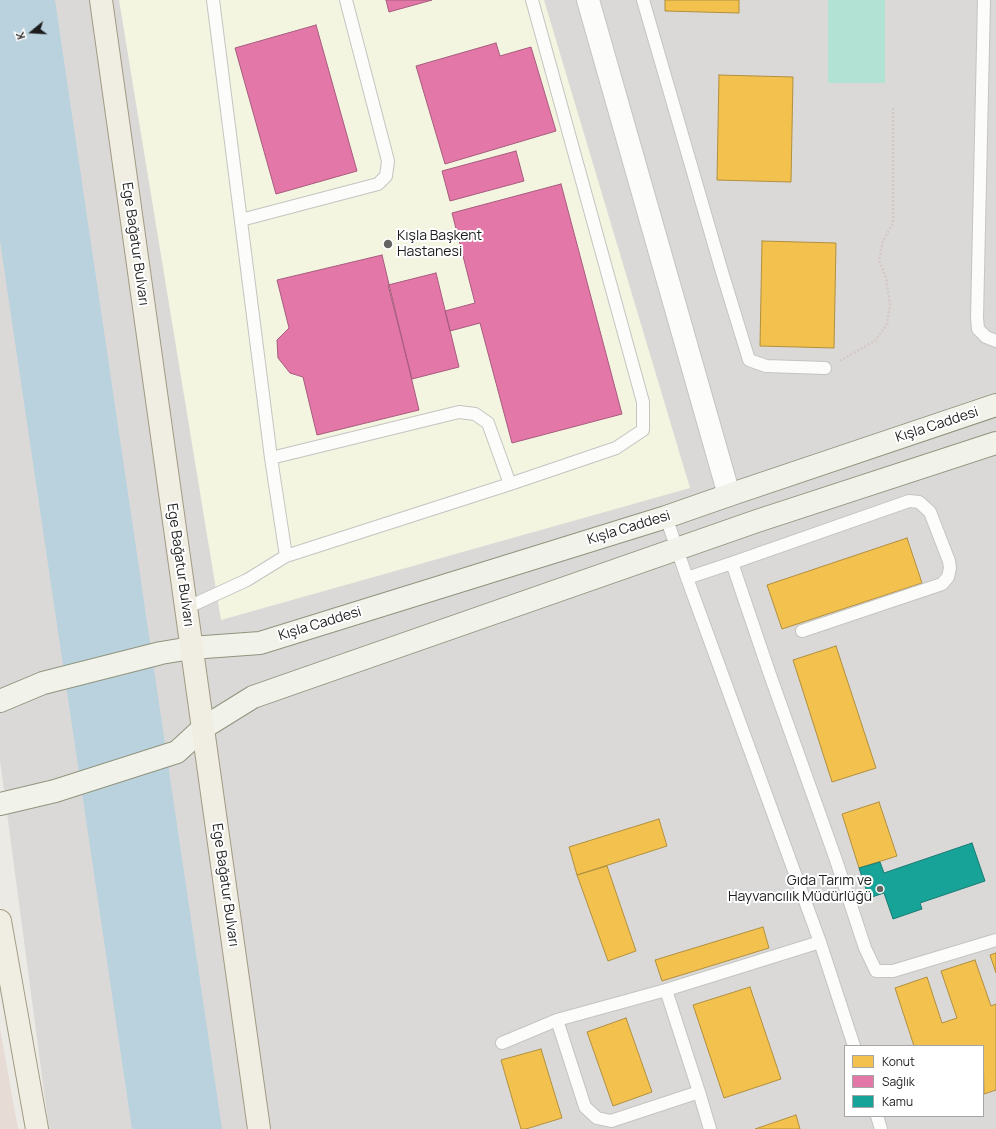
<!DOCTYPE html>
<html>
<head>
<meta charset="utf-8">
<style>
	body { margin:0 }
	#map { position:relative; width:996px; height:1129px; overflow:hidden; background:#ebeae5; font-family:Manrope,sans-serif }
	canvas { display:block }
	.legend { position:absolute; left:844px; top:1045px; width:140px; height:72px; box-sizing:border-box; background:#fff; border:1px solid #a5a5a5; margin:0; padding:5px 7px; list-style:none; font-size:12px; color:#1d1d1d }
	.legend li { display:flex; align-items:center; gap:8px; height:20px }
	.legend b { width:20px; border:1px solid #a5a5a5 }
	.north { position:absolute; left:12px; top:12px; width:40px; height:40px; -webkit-text-stroke:3px #fff; paint-order:stroke; rotate:252deg; font-size:11px; font-weight:700; line-height:16px; text-align:center; color:#1d1d1d }
	.north::after { content:''; display:block; margin:auto; width:14px; height:18px; background:#1d1d1d; clip-path:polygon(50% 0,100% 100%,50% 72%,0 100%) }
</style>
</head>
<body>
<div id="map">
<canvas width="996" height="1129"></canvas>
<ul class="legend">
<li><b style="height:11px;background:#f2c14e"></b>Konut</li>
<li><b style="height:11px;background:#e377a8"></b>Sağlık</li>
<li><b style="height:11px;background:#17a398"></b>Kamu</li>
</ul>
<div class="north">K</div>
</div>
<script>
const g = document.querySelector('canvas').getContext('2d');
g.lineJoin = 'round';
function fill(path, color) {
  g.fillStyle = color;
  g.fill(path, 'evenodd');
}
function toPath(rows) {
  const path = new Path2D();
  for (const r of rows) {
    path.moveTo(r[0], r[1]);
    for (let i = 2; i < r.length; i += 2) path.lineTo(r[i], r[i + 1]);
  }
  return path;
}
function stroke(path, color, width, dash) {
  g.strokeStyle = color;
  g.lineWidth = width;
  g.lineCap = dash ? 'butt' : 'round';
  g.setLineDash(dash || []);
  g.stroke(path);
}
function label(font, color, halo, rows, align = 'center') {
  g.font = font + ' Manrope,sans-serif';
  g.lineWidth = 4;
  g.setLineDash([]);
  g.textBaseline = 'middle';
  g.strokeStyle = halo;
  g.fillStyle = color;
  for (const [text, x, y, turn = 0] of rows) {
    g.save();
    g.translate(x, y);
    g.rotate((+turn || 0) * Math.PI / 180);
    g.textAlign = isNaN(turn) ? turn : align;
    if (halo) g.strokeText(text, 0, 0);
    g.fillText(text, 0, 0);
    g.restore();
  }
}
fill(toPath([
	[0,0,996,0,996,1129,49,1129,0,760],
	[845,1046,983,1046,983,1116,845,1116]
]), '#dad9d7');
fill(toPath([
	[119,0,544,0,690,488,221,620]
]), '#f3f5e0');
fill(toPath([
	[0,1028,18,1129,0,1129]
]), '#e6dcd5');
fill(toPath([
	[828,0,885,0,885,83,828,83]
]), '#b1e2d3');
fill(toPath([
	[0,0,55,0,222,1129,132,1129,0,241]
]), '#b9d2de');
const homes = toPath([
	[665,0,739,0,739,13,665,11,665,0],
	[719,75,793,77,791,182,717,180,719,75],
	[762,241,836,243,834,348,760,346,762,241],
	[907,538,922,583,782,629,767,585,907,538],
	[836,646,876,768,832,782,793,660,836,646],
	[879,802,897,856,859,868,842,814,879,802],
	[659,819,667,846,577,875,569,847,659,819],
	[607,866,636,951,608,961,577,875,607,866],
	[763,927,769,948,662,981,655,960,763,927],
	[996,953,996,973,990,955,996,953],
	[975,960,991,1006,996,1004,996,1090,984,1094,983,1046,914,1046,895,988,927,977,942,1023,957,1018,941,971,975,960],
	[750,987,781,1079,724,1098,693,1005,750,987],
	[626,1018,652,1092,613,1106,587,1032,626,1018],
	[541,1049,562,1118,526,1129,521,1129,501,1060,541,1049],
	[796,1115,800,1129,755,1129,796,1115]
]);
fill(homes, '#f2c14e');
stroke(homes, '#b2903f', 1);
const health = toPath([
	[386,0,432,0,389,12,386,0],
	[316,25,357,171,276,194,235,48,316,25],
	[496,43,500,56,531,47,556,131,445,164,416,66,496,43],
	[516,151,524,181,450,201,442,171,516,151],
	[561,184,622,414,512,443,480,323,450,331,445,311,475,303,452,213,561,184],
	[382,255,419,410,317,435,303,377,290,373,278,358,277,340,289,328,277,280,382,255],
	[436,273,459,367,412,379,388,285,436,273]
]);
fill(health, '#e377a8');
stroke(health, '#a85c7e', 1);
const public = toPath([
	[972,843,985,881,920,903,922,909,893,919,884,893,869,898,859,868,880,862,884,873,972,843]
]);
fill(public, '#17a398');
stroke(public, '#197b73', 1);
const service = toPath([
	[213,0,271,458,286,556],
	[643,0,722,272,749,360,766,366,825,368],
	[984,0,977,318,978,329,986,337,996,341],
	[241,220,378,184,386,176,388,161,346,0],
	[271,458,459,412,475,414,488,423,510,484],
	[666,517,687,578,820,942,854,1046],
	[732,563,769,672,836,860,865,948,876,971,893,971,996,940],
	[687,578,732,563,909,501,919,502,930,512,949,561,950,568,948,577,942,584,802,631],
	[186,608,247,580,286,556,510,484,616,448,643,430,643,402,532,0],
	[666,990,820,942],
	[557,1020,585,1107,597,1118,611,1121,699,1092,710,1129],
	[502,1043,557,1020,666,990,699,1092],
	[877,1116,881,1129]
]);
const minor = toPath([
	[588,0,729,495]
]);
const secondary = toPath([
	[0,701,43,683,161,653,191,648,260,643,666,517,729,495,996,405],
	[0,804,55,791,177,752,203,728,253,697,757,521,996,443]
]);
const primary = toPath([
	[101,0,259,1129],
	[0,921,37,1129]
]);
stroke(service, '#c4c4c1', 14);
stroke(minor, '#c4c4c1', 24);
stroke(secondary, '#90947e', 24);
stroke(primary, '#a19b83', 24);
stroke(toPath([
	[840,361,876,340,887,324,890,305,886,278,879,260,883,241,893,223,893,108]
]), '#d5c9c6', 2.5, [2, 2]);
stroke(service, '#fcfcfb', 12);
stroke(minor, '#fcfcfb', 22);
stroke(secondary, '#f1f2e9', 22);
stroke(primary, '#f0ede3', 22);
for (const [x, y, r, color] of [
	[388,244,5,"#656563"],
	[880,889,4,"#656563"]
]) {
  const dot = new Path2D();
  dot.arc(x, y, r, 0, 2 * Math.PI);
  g.fillStyle = color;
  g.fill(dot);
  stroke(dot, '#fff', 1.5);
}
label('14px', '#1d1d1d', '#fff', [
	["Kışla Başkent",397,236],
	["Hastanesi",397,252],
	["Gıda Tarım ve",872,881,"right"],
	["Hayvancılık Müdürlüğü",872,897,"right"]
], 'left');
label('14px', '#1d1d1d', '#fff', [
	["Ege Bağatur Bulvarı",135,244,82],
	["Kışla Caddesi",937,425,-18],
	["Kışla Caddesi",629,528,-17],
	["Ege Bağatur Bulvarı",180,565,82],
	["Kışla Caddesi",320,624,-17],
	["Ege Bağatur Bulvarı",225,885,82]
]);
</script>
</body>
</html>
